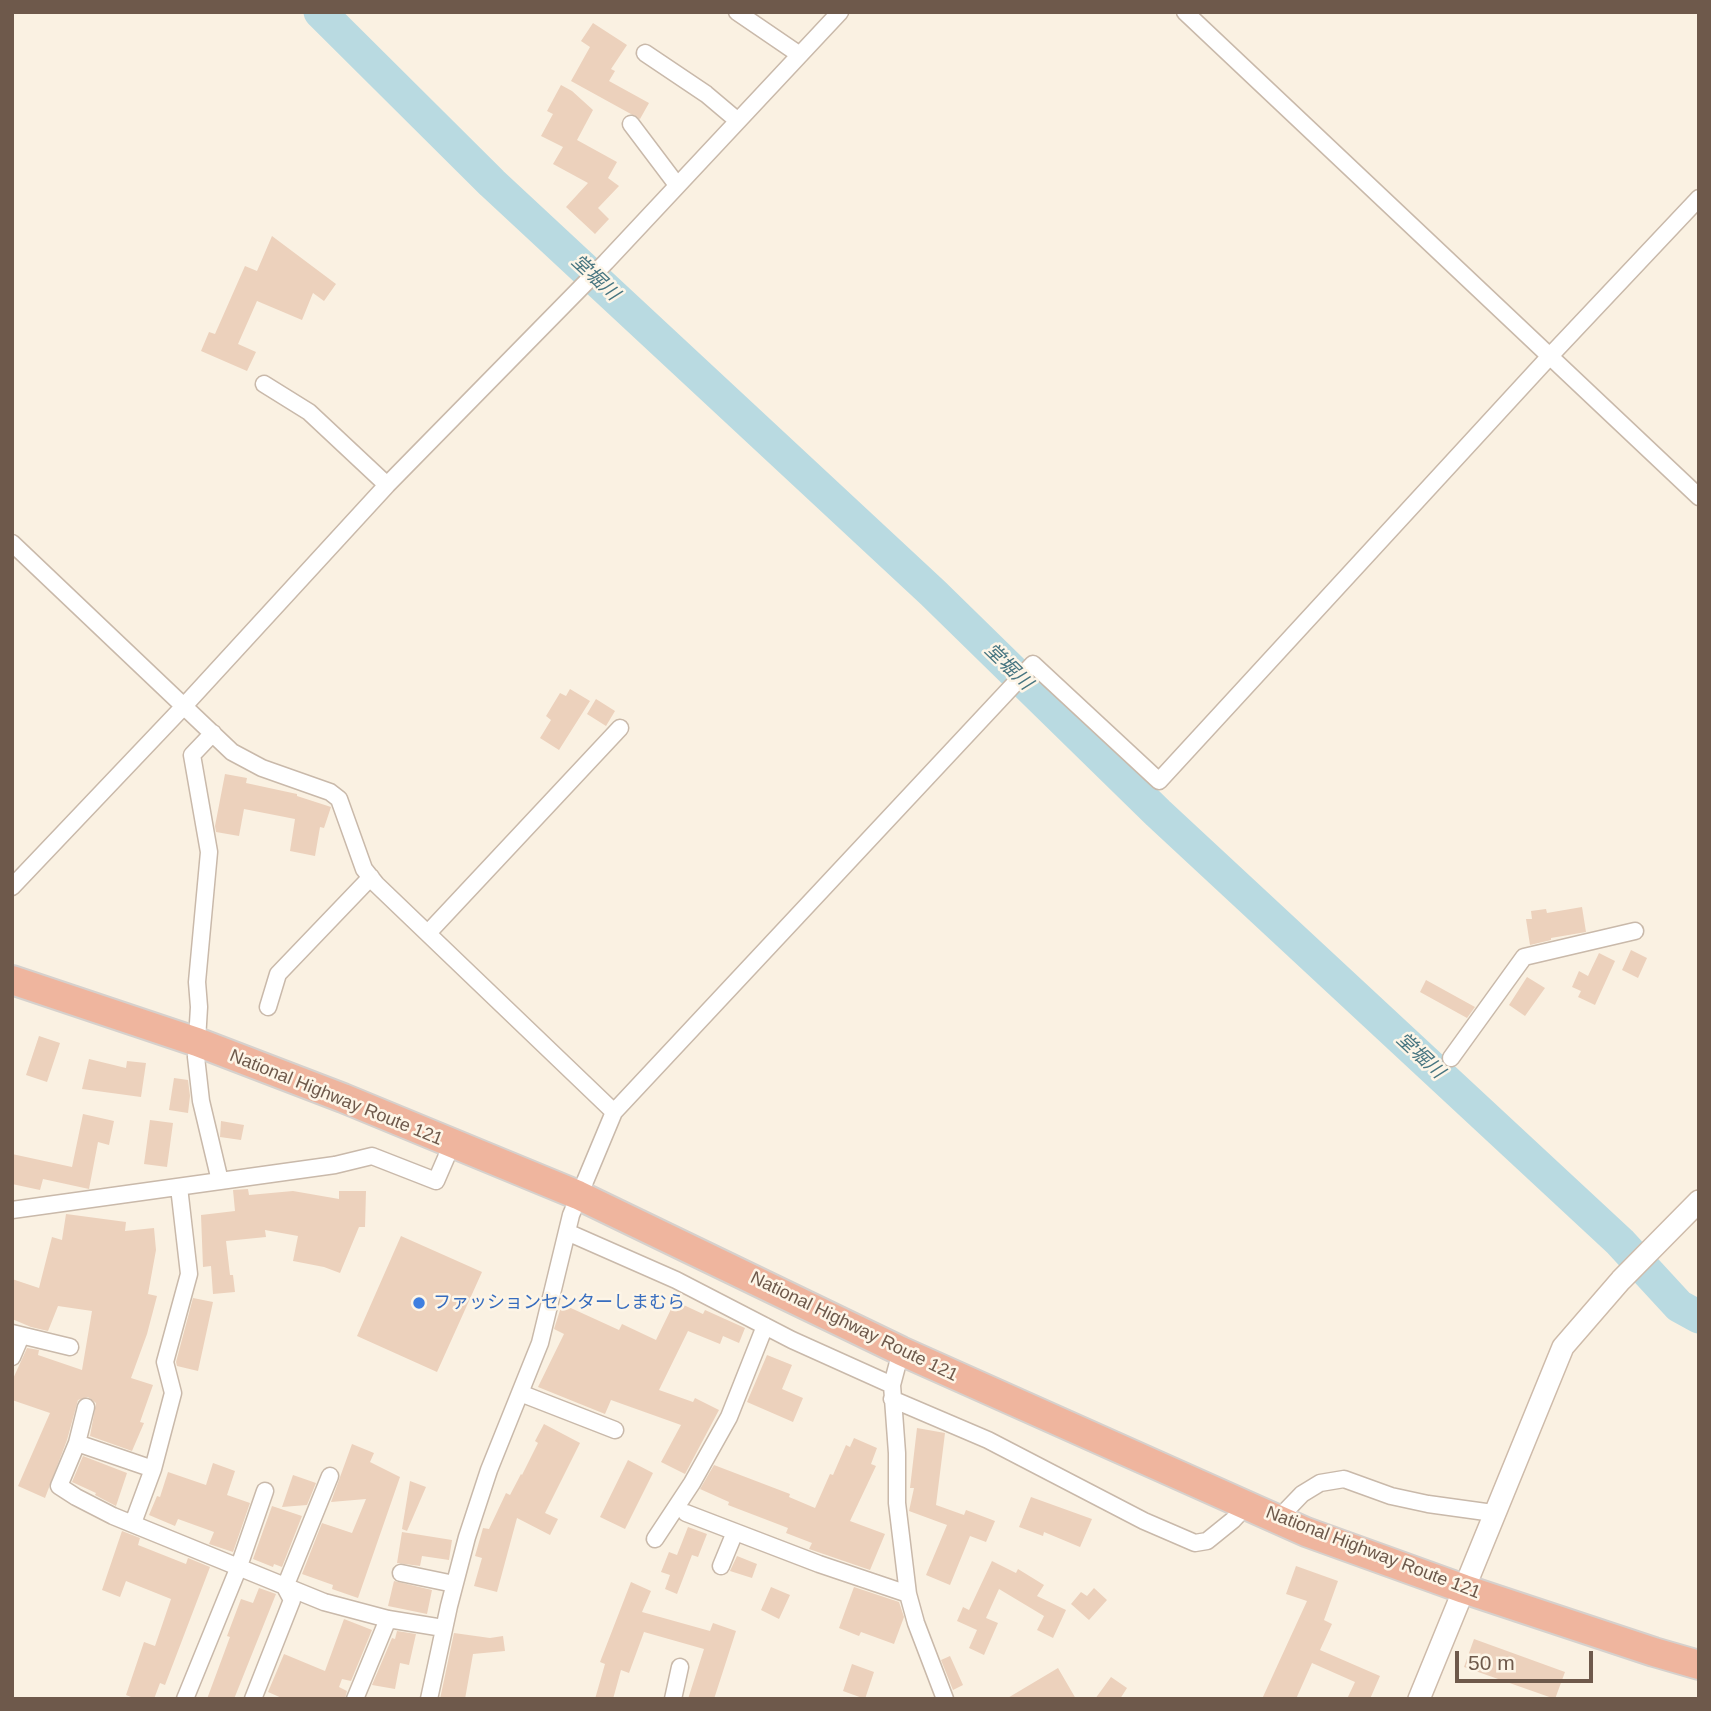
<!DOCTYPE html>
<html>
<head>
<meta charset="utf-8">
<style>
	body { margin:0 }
	#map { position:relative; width:1711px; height:1711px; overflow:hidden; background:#faf1e2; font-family:Arial,sans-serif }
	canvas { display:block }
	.frame { position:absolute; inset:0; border:14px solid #6e594b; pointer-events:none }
	.scale { position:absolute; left:1455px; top:1651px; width:138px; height:32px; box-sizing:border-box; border:4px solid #6e594b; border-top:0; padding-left:9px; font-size:21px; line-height:24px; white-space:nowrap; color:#6e594b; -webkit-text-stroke:5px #fdf5e7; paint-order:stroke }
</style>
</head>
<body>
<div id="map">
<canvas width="1711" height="1711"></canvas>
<div class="frame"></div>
<div class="scale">50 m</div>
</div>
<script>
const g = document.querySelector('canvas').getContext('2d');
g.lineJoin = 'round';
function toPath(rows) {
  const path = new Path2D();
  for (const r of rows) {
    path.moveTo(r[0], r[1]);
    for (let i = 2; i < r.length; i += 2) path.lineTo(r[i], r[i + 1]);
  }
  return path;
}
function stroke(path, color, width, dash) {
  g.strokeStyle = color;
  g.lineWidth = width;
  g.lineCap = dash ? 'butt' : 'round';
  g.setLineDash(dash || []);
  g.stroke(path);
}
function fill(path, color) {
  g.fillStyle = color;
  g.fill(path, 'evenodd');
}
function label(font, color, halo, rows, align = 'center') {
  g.font = font + ' Arial,"Noto Sans JP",sans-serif';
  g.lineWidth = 5;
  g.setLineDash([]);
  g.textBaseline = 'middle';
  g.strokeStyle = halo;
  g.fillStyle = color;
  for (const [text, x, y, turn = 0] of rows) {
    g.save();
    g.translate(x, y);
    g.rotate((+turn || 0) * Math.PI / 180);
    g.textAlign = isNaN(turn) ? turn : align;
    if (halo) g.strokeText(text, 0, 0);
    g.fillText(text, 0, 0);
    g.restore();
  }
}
stroke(toPath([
	[320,12,492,183,933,593,1158,813,1620,1242,1679,1306,1699,1317]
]), '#b9dae1', 33);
fill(toPath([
	[593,23,627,45,611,69,615,71,609,81,649,103,640,119,571,81,590,47,581,41],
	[561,85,572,91,593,110,577,140,617,162,608,178,619,186,598,208,609,219,595,234,566,207,588,183,553,164,563,147,541,136,553,114,547,111],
	[272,236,336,284,324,301,313,293,302,320,257,301,238,344,256,352,247,371,201,351,209,332,215,334,245,266,257,271],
	[570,689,590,701,559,750,540,738,551,720,546,716,560,693,566,696],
	[596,699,615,711,606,726,587,714],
	[225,774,247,778,246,783,297,794,297,796,331,807,324,828,320,827,315,856,290,851,295,819,244,809,239,836,216,832,215,826],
	[1582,907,1586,932,1551,938,1551,940,1530,945,1526,919,1532,919,1531,911,1546,909,1547,913],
	[1631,950,1647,958,1638,978,1622,970],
	[1599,953,1615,961,1595,1005,1578,997,1581,991,1572,987,1579,971,1588,976],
	[1527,977,1545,988,1525,1016,1509,1005],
	[1426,980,1475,1007,1467,1018,1420,992],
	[39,1036,60,1043,47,1082,26,1075],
	[89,1059,126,1068,127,1061,146,1063,141,1097,82,1089],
	[174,1078,188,1080,190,1096,188,1113,169,1110],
	[83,1114,114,1121,109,1145,98,1142,89,1189,43,1179,40,1190,12,1184,12,1154,72,1167],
	[150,1120,173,1123,167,1167,144,1164],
	[221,1121,244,1125,241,1140,220,1137],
	[248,1189,249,1195,293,1191,339,1199,339,1191,366,1191,365,1227,359,1227,340,1273,324,1267,293,1261,298,1236,265,1230,266,1237,226,1241,230,1275,233,1275,235,1292,213,1294,211,1266,203,1267,201,1215,235,1211,233,1190],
	[66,1214,126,1222,125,1231,154,1228,156,1250,148,1294,157,1296,147,1334,131,1378,153,1385,140,1422,144,1423,132,1451,90,1436,96,1403,88,1397,78,1400,67,1440,45,1498,18,1486,50,1413,12,1400,12,1381,27,1348,39,1350,38,1355,82,1370,92,1311,58,1306,48,1331,31,1327,12,1319,12,1279,39,1288,52,1237,62,1240],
	[401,1236,482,1272,437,1372,357,1336],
	[193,1298,213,1302,198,1371,177,1366,176,1362],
	[675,1301,703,1314,705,1310,745,1328,739,1343,723,1336,720,1344,688,1331,659,1390,693,1402,695,1398,719,1410,685,1474,661,1462,681,1425,611,1400,605,1414,538,1387,564,1334,554,1329,562,1304,619,1330,622,1324,656,1340],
	[767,1355,792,1365,782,1389,803,1398,793,1422,747,1402],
	[544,1424,580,1443,545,1513,558,1519,550,1535,517,1518,497,1592,474,1586,482,1558,475,1556,483,1528,489,1529,506,1493,510,1495,521,1474,522,1475,538,1443,535,1441],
	[917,1428,945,1433,936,1505,964,1515,966,1510,995,1521,986,1542,970,1536,950,1585,926,1575,947,1525,909,1511,914,1488,910,1488],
	[854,1438,877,1448,871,1464,876,1466,850,1521,885,1534,870,1570,809,1549,812,1543,786,1533,788,1528,728,1505,729,1502,700,1489,714,1465,790,1494,789,1497,815,1508,830,1474,833,1475,846,1445,850,1447],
	[352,1444,374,1453,370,1462,400,1477,358,1598,332,1589,333,1585,302,1574,322,1523,352,1533,366,1499,331,1502],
	[83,1456,127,1473,116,1506,95,1495,96,1493,72,1482],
	[628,1460,653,1473,625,1529,600,1517],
	[213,1463,235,1471,227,1495,250,1503,233,1552,209,1544,214,1532,178,1519,175,1526,149,1515,157,1496,160,1497,168,1472,206,1485],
	[293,1475,316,1483,307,1505,282,1507],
	[410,1481,426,1487,407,1531,402,1529],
	[1031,1497,1092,1519,1080,1547,1044,1532,1043,1536,1019,1527],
	[272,1506,302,1516,282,1567,274,1564,273,1567,253,1559],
	[688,1527,707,1534,698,1557,692,1555,677,1594,665,1589,670,1575,661,1572,669,1552,677,1555],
	[122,1531,140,1538,138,1545,186,1564,188,1558,210,1567,165,1685,160,1683,154,1699,136,1699,126,1695,144,1642,155,1646,171,1599,126,1581,120,1597,102,1590],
	[402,1532,452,1540,449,1560,422,1556,420,1566,397,1563],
	[737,1556,757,1564,752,1578,730,1571],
	[992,1561,1016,1573,1018,1569,1044,1585,1037,1596,1066,1610,1053,1638,1037,1630,1044,1616,999,1589,986,1618,998,1623,984,1655,969,1648,977,1630,957,1621,963,1607,969,1610],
	[1296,1566,1338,1581,1324,1620,1332,1624,1320,1650,1380,1676,1370,1699,1347,1699,1355,1682,1312,1663,1296,1699,1262,1699,1307,1601,1286,1594],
	[394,1581,432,1590,427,1614,388,1606],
	[631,1582,651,1591,642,1612,710,1631,713,1623,736,1631,714,1699,688,1699,704,1649,644,1632,629,1673,621,1670,613,1699,595,1699,605,1664,600,1662],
	[771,1587,790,1595,779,1619,761,1610],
	[854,1587,899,1602,904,1617,894,1644,861,1632,859,1636,839,1628],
	[259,1588,276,1594,234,1699,207,1699,230,1637,227,1636,241,1599,253,1603],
	[1094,1588,1107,1600,1089,1620,1071,1604,1081,1592,1087,1596],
	[344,1619,372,1630,351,1681,342,1679,339,1687,347,1691,345,1699,284,1699,268,1692,284,1654,325,1671],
	[397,1631,416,1634,409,1665,400,1663,395,1689,372,1685,392,1638,395,1639],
	[454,1633,490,1638,503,1636,505,1651,473,1654,465,1699,440,1699],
	[1474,1639,1565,1672,1555,1699,1464,1667],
	[950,1656,963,1685,953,1690,941,1660],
	[852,1664,874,1672,865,1699,843,1691],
	[1058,1668,1076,1699,1006,1699],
	[1111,1677,1127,1688,1120,1699,1095,1699]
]), '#ecd1bc');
const street = toPath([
	[737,12,800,55],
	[1185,12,1699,497],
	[645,53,706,94,738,121],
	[631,124,677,185],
	[264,384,309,412,387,485],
	[12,543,232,752,262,768,330,792,339,799,364,869,376,884,614,1112],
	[213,733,192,755,209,852,197,982,199,1007,196,1057,201,1101,220,1181],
	[12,887,185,705,387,485,606,262,840,12],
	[428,933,620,728],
	[268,1007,278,974,371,877],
	[1451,1058,1524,957,1635,931],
	[12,1210,335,1165,372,1156,436,1181,452,1144],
	[567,1232,676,1280,792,1340,892,1385],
	[12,1333,70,1347],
	[901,1351,892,1385,897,1453,897,1503,908,1594,916,1623,945,1699],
	[12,1357,21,1336],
	[520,1393,615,1430],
	[892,1399,988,1440,1144,1521,1195,1543,1207,1541,1233,1520,1247,1505],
	[86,1407,77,1443,59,1486,76,1497,113,1516,324,1602,388,1619,443,1628],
	[77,1443,153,1469],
	[686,1513,819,1564,908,1594],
	[1278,1519,1302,1494,1320,1483,1344,1479,1391,1496,1428,1504,1493,1513],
	[133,1523,153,1469,173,1393,165,1362,189,1274,179,1187],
	[655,1539,692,1483,729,1417,765,1326],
	[721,1566,735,1532],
	[401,1573,454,1584],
	[185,1699,238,1569,265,1491],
	[253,1699,292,1600,285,1587,330,1476],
	[355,1699,388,1619],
	[429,1699,449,1606,467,1537,489,1470,540,1343,571,1215,614,1112,1033,664,1159,781,1550,356,1699,198],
	[673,1699,680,1667]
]);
const secondary = toPath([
	[1419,1699,1563,1347,1621,1280,1699,1201]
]);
const highway = toPath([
	[12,980,197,1042,343,1098,578,1195,901,1351,1306,1532,1464,1589,1654,1652,1699,1665]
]);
stroke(street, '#c9b9aa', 19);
stroke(secondary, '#cebbaa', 24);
stroke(highway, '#d6d1cd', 32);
stroke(street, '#fff', 16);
stroke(secondary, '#fff', 21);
stroke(highway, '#efb59e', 28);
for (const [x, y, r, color] of [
	[419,1303,7,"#3f7fe0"]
]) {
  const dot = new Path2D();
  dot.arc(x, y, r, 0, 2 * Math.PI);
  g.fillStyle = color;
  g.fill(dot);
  stroke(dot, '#fdf5e7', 2.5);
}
label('18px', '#6e594b', '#fdf5e7', [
	["National Highway Route 121",336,1098,22],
	["National Highway Route 121",854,1327,26],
	["National Highway Route 121",1373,1553,21]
]);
label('18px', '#366cbe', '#fdf5e7', [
	["ファッションセンターしまむら",433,1303]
], 'left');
label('italic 19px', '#477580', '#fdf5e7', [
	["堂堀川",595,278,43],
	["堂堀川",1008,667,44],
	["堂堀川",1420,1056,43]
]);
</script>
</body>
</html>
